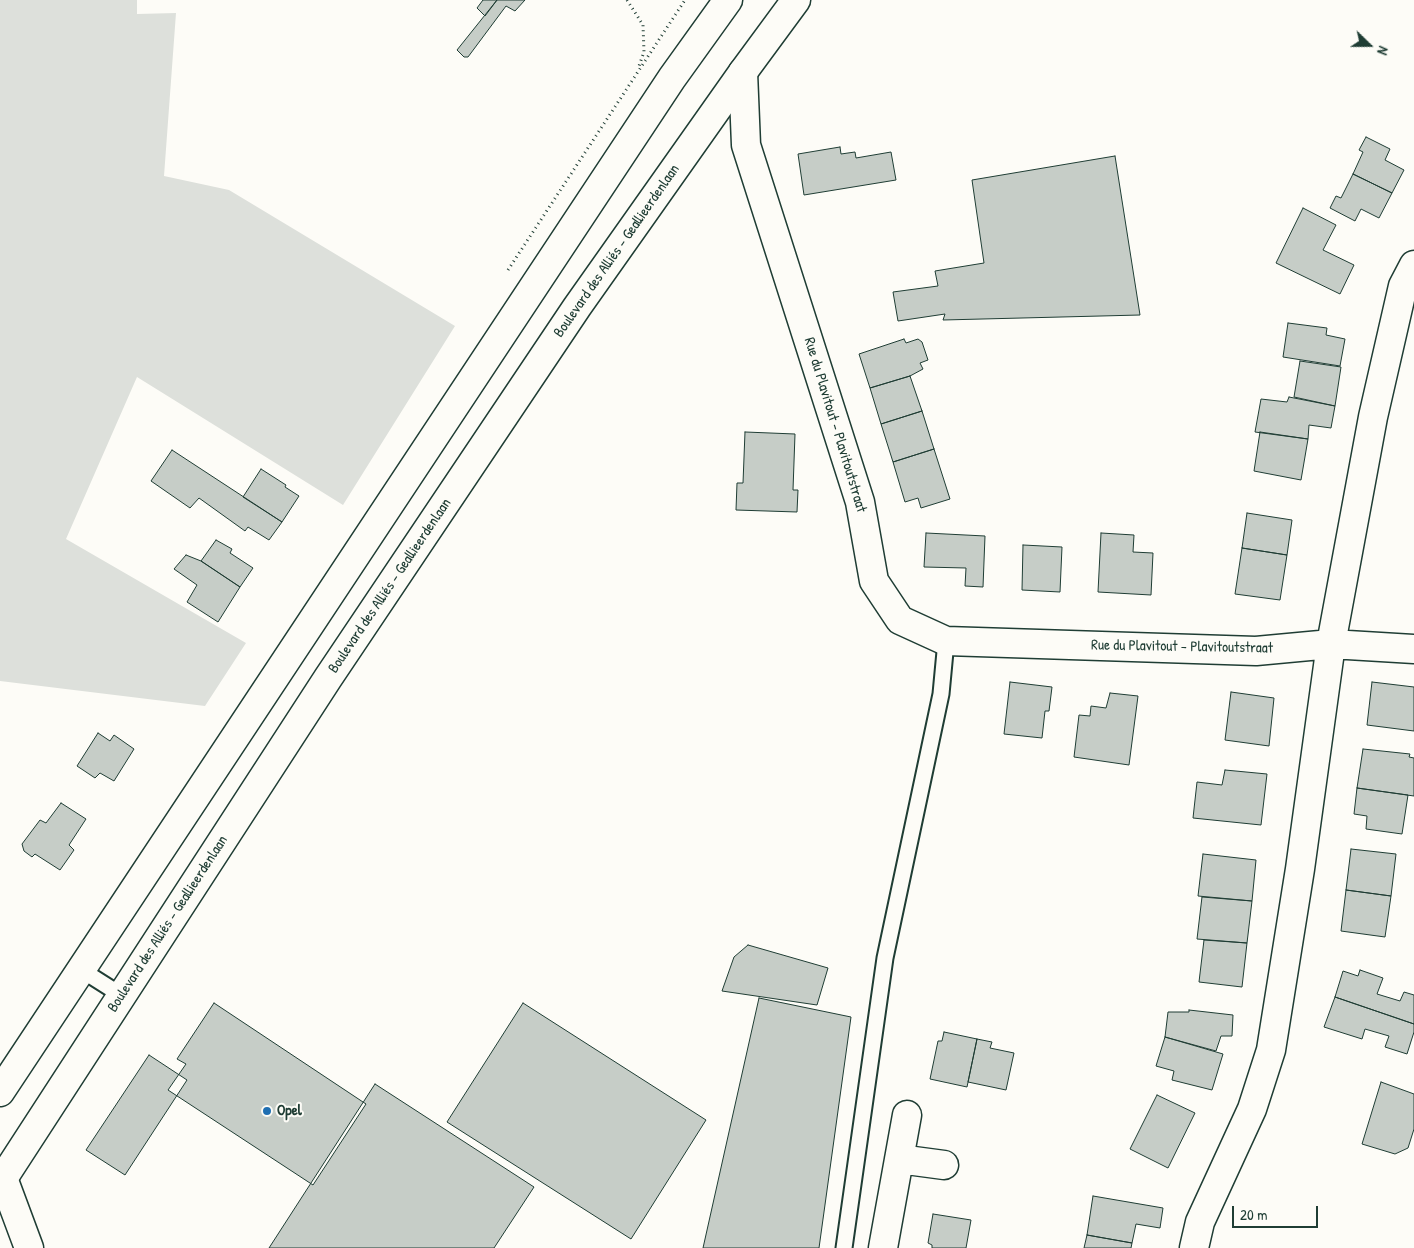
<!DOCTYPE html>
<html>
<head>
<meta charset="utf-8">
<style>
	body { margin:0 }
	#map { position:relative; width:1414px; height:1248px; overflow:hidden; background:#fdfcf7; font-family:"Patrick Hand",sans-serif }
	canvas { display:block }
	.north { position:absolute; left:1344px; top:20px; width:50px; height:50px; -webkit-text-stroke:4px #fdfcf7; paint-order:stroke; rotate:112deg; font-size:14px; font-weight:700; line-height:20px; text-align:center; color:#1f3d34 }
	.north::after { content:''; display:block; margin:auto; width:18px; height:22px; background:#1f3d34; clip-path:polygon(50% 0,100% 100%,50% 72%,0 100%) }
	.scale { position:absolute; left:1232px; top:1206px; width:86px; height:22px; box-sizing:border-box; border:2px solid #1f3d34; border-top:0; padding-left:6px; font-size:15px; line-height:18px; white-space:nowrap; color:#1f3d34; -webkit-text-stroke:4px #fdfcf7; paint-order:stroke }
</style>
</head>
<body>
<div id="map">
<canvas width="1414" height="1248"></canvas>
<div class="north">N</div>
<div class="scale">20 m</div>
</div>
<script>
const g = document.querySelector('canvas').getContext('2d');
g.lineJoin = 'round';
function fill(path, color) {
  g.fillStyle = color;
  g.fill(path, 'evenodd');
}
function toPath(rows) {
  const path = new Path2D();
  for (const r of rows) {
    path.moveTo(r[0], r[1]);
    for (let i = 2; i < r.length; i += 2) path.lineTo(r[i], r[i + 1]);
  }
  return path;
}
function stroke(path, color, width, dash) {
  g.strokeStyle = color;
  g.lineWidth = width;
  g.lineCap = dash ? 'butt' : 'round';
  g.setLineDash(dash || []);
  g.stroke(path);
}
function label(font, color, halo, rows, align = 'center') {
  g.font = font + ' "Patrick Hand",sans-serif';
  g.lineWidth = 4;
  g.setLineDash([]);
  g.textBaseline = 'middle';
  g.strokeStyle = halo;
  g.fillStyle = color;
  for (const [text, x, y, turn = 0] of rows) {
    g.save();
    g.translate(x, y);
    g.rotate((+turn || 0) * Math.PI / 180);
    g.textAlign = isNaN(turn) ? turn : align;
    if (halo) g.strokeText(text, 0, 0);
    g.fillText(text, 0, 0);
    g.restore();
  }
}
fill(toPath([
	[0,0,137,0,137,14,176,13,164,176,229,190,455,326,343,505,137,377,66,539,246,643,205,706,0,681]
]), '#dde0db');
const building = toPath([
	[483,0,497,0,485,16,477,8,483,0],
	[497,0,525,0,515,11,506,6,468,57,464,57,457,50,497,0],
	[1366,137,1390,149,1385,160,1404,170,1392,193,1353,174,1363,152,1359,150,1366,137],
	[840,147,841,154,855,152,856,158,891,152,896,180,804,195,798,154,840,147],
	[1115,156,1140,315,943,320,945,314,898,321,893,292,938,286,935,271,984,263,972,180,1115,156],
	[1353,174,1392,193,1379,218,1361,209,1355,221,1330,208,1336,196,1341,198,1353,174],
	[1303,208,1336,225,1323,250,1354,265,1340,294,1276,263,1303,208],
	[1288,323,1327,328,1326,335,1345,339,1340,366,1283,357,1288,323],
	[904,339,906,343,918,339,922,342,928,360,920,363,923,369,910,376,870,388,859,354,904,339],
	[1300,361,1341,367,1335,406,1294,397,1300,361],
	[910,376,922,411,881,424,870,388,910,376],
	[1289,397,1335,406,1331,428,1309,425,1308,439,1255,432,1261,399,1287,402,1289,397],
	[922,411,934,449,893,462,881,424,922,411],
	[745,432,795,434,793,490,798,490,797,512,736,510,737,483,743,483,745,432],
	[1260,432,1308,439,1301,480,1254,471,1260,432],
	[934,449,950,499,921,508,918,498,905,502,893,462,934,449],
	[172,450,282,522,269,540,248,527,245,531,199,498,190,508,151,481,172,450],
	[261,469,286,485,285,487,299,496,282,522,243,497,261,469],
	[1247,513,1292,520,1287,555,1242,548,1247,513],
	[926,533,985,536,983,587,965,586,966,568,924,567,926,533],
	[1101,533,1134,535,1133,552,1153,553,1151,595,1098,592,1101,533],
	[216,540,232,549,230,553,253,568,240,587,201,561,216,540],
	[1023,545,1062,547,1060,592,1022,590,1023,545],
	[1242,548,1287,555,1280,600,1235,594,1242,548],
	[186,555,201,561,240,587,218,622,187,602,197,585,174,569,186,555],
	[1010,682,1052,687,1049,711,1045,711,1042,738,1004,734,1010,682],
	[1372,682,1414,687,1414,731,1367,725,1372,682],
	[1231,692,1274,698,1269,746,1225,740,1231,692],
	[1110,693,1138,696,1129,765,1074,757,1079,715,1090,716,1091,706,1106,708,1110,693],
	[98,733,110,741,114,735,134,749,114,781,100,773,95,778,77,766,98,733],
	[1363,749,1410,754,1409,757,1414,758,1414,796,1357,788,1363,749],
	[1225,770,1267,774,1261,825,1193,818,1197,782,1222,785,1225,770],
	[1357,788,1408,795,1402,834,1366,829,1367,816,1354,814,1357,788],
	[61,803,86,819,69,845,74,850,60,870,35,854,32,857,24,851,22,844,40,820,46,823,61,803],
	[1351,849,1396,854,1391,896,1346,890,1351,849],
	[1203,854,1256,860,1252,901,1198,896,1203,854],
	[1346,890,1391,896,1385,937,1341,931,1346,890],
	[1202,897,1252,901,1247,943,1197,939,1202,897],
	[1204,940,1247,943,1242,987,1199,982,1204,940],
	[748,945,828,968,817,1005,722,991,734,957,748,945],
	[1360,970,1383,978,1377,994,1400,1001,1404,992,1414,995,1414,1024,1335,997,1343,971,1358,976,1360,970],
	[1335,997,1414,1024,1414,1032,1407,1054,1385,1047,1389,1036,1365,1029,1362,1039,1324,1027,1335,997],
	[759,998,851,1017,819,1248,703,1248,759,998],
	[214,1003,366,1104,313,1185,168,1090,186,1064,177,1059,214,1003],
	[523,1003,706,1120,631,1239,447,1122,523,1003],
	[1189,1010,1233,1015,1232,1036,1221,1036,1216,1051,1165,1037,1168,1012,1189,1012,1189,1010],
	[944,1032,977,1039,967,1087,930,1079,938,1041,942,1041,944,1032],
	[1165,1037,1223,1054,1212,1090,1172,1080,1174,1071,1156,1066,1165,1037],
	[977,1039,992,1042,990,1048,1014,1053,1006,1090,968,1082,977,1039],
	[149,1055,187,1080,125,1175,86,1150,149,1055],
	[1381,1082,1414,1094,1414,1129,1408,1148,1395,1154,1362,1144,1381,1082],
	[375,1084,534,1187,494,1248,269,1248,375,1084],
	[1157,1095,1195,1113,1168,1168,1130,1149,1157,1095],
	[1093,1196,1163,1208,1160,1228,1136,1224,1132,1243,1087,1235,1093,1196],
	[933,1214,971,1220,966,1248,932,1248,932,1245,928,1243,933,1214],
	[1087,1235,1132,1243,1131,1248,1084,1248,1087,1235]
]);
fill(building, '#c6cdc7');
stroke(building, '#1f3d34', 1);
const service = toPath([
	[80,969,121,995],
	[844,1248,885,958,941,694,946,641]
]);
const minor = toPath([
	[743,72,746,145,860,502,874,581,900,620,946,641,1256,651,1331,644,1414,649],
	[899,1159,944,1165],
	[3,1178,29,1248],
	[883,1248,907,1115],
	[1194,1248,1200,1222,1252,1109,1271,1050,1300,869,1331,644,1373,417,1403,286,1414,265]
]);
const trunk = toPath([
	[0,1092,672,78,728,0],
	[0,1183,328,678,577,307,743,72,796,0]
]);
stroke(service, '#1f3d34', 19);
stroke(minor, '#1f3d34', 31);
stroke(trunk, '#1f3d34', 31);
stroke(toPath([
	[627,0,643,25,644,52,639,66],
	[508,270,685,0]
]), '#1f3d34', 3, [1, 4]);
stroke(service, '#fdfcf7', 15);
stroke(minor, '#fdfcf7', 28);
stroke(trunk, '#fdfcf7', 28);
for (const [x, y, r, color] of [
	[267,1111,5,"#1f6fb2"]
]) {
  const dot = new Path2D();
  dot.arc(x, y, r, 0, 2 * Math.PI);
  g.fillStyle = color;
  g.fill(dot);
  stroke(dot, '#fdfcf7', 2);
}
label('15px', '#1f3d34', '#fdfcf7', [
	["Boulevard des Alliés - Geallieerdenlaan",617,251,-55],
	["Rue du Plavitout - Plavitoutstraat",835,425,73],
	["Boulevard des Alliés - Geallieerdenlaan",390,586,-56],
	["Rue du Plavitout - Plavitoutstraat",1182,647,1],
	["Boulevard des Alliés - Geallieerdenlaan",168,924,-57]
]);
label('bold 15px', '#1f3d34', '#fdfcf7', [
	["Opel",277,1111]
], 'left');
</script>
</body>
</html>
